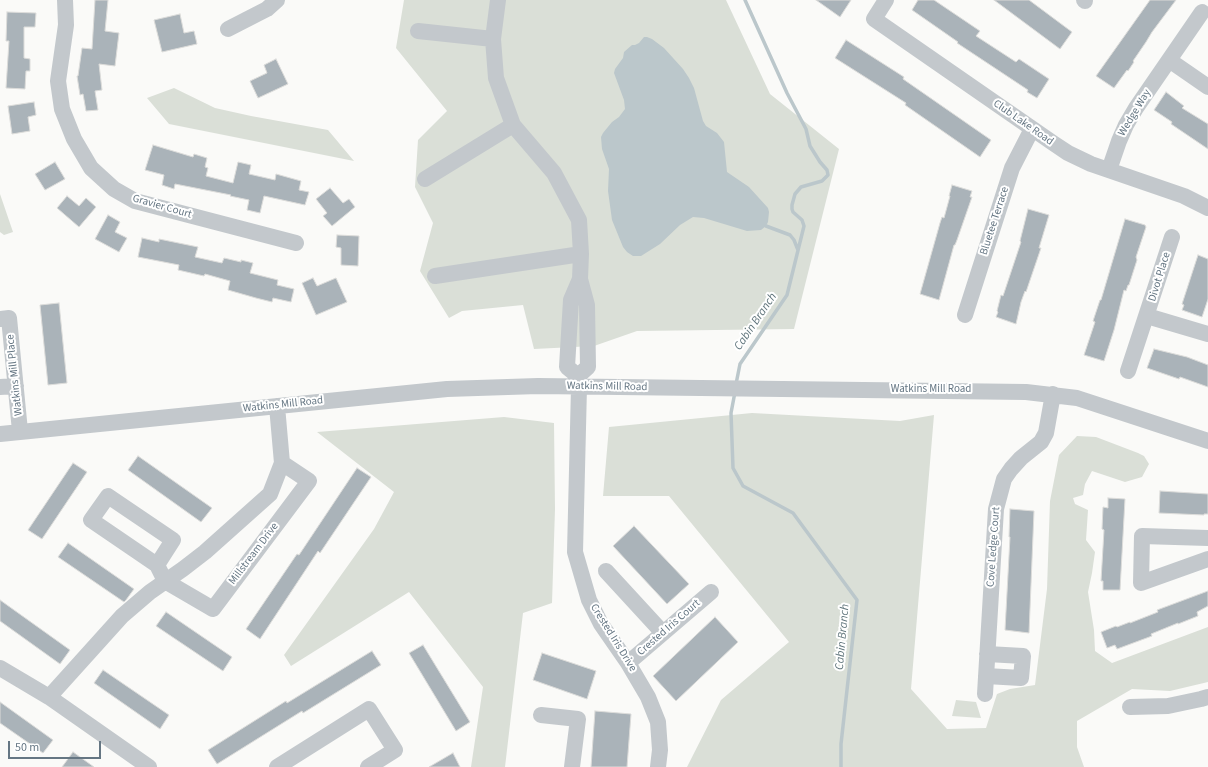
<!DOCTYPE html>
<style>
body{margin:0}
#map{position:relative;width:1208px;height:767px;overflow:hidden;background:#fafaf8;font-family:"Source Sans 3",sans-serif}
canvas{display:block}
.scale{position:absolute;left:8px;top:741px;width:93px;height:18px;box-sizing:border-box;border:2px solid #657683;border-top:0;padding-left:5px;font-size:12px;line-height:14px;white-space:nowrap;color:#657683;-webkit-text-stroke:3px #fff;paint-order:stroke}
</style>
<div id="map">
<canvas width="1208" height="767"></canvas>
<div class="scale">50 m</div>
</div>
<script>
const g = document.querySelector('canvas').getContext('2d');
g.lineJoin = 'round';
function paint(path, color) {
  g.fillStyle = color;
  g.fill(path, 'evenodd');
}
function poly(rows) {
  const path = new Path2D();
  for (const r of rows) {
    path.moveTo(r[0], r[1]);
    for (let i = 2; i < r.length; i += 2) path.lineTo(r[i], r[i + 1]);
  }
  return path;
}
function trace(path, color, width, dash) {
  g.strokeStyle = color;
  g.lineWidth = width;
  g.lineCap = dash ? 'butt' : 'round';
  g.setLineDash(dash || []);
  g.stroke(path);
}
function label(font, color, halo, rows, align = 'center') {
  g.font = font + ' "Source Sans 3",sans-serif';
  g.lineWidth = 4;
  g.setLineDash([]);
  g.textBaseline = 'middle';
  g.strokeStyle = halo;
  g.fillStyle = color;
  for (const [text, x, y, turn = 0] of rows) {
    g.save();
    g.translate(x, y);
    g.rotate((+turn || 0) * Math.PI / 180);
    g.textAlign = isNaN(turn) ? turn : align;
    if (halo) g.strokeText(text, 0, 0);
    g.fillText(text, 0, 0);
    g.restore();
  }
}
paint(poly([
 [404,0,726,0,770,94,839,149,794,329,637,331,594,346,534,349,523,305,462,311,449,318,420,271,433,223,415,187,418,140,447,111,396,48],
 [174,88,215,108,251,116,328,130,354,161,169,124,147,98],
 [0,194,13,232,4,235,0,232],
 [752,413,900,421,934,415,911,689,947,729,986,728,997,694,1010,689,1035,685,1047,589,1050,501,1059,455,1077,436,1096,437,1138,453,1144,456,1149,464,1142,477,1125,482,1092,471,1085,484,1083,495,1073,498,1075,504,1088,510,1086,540,1095,552,1092,573,1088,592,1094,630,1095,651,1112,663,1208,627,1208,682,1170,691,1132,689,1077,721,1077,747,1084,767,687,767,721,700,789,642,669,496,603,496,609,427],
 [504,417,554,423,555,509,552,603,523,613,505,767,471,767,483,687,409,592,291,666,284,655,374,529,394,492,317,432],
 [956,700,976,702,981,718,952,716]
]), '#dadfd7');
paint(poly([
 [644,37,647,37,652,39,664,48,683,69,689,78,694,88,703,121,706,126,717,133,724,142,727,172,749,187,768,208,769,212,768,222,766,226,761,230,747,231,704,218,693,217,680,225,660,244,641,256,633,256,627,252,623,247,612,220,608,191,609,169,602,149,601,137,603,133,612,122,619,117,625,109,624,100,614,73,615,69,623,58,624,52,632,45,635,45,639,43]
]), '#bbc7cb');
trace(poly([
 [766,226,790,235,794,240,798,250],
 [736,384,740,364,787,295,804,226,802,220,793,212,792,209,792,205,795,194,801,187,822,181,828,175,827,170,820,162,810,146,806,129,787,93,745,0],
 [735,392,731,413,733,468,743,486,793,513,857,600,841,744,841,767]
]), '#bbc7cb', 3.5);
const building = poly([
 [95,0,108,0,105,31,119,33,115,66,99,64,102,90,95,91,98,110,86,111,83,94,80,95,77,76,78,76,82,48,92,49,95,0],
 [816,0,851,0,840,17,816,0],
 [918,0,934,0,980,31,976,36,1016,62,1019,59,1049,79,1037,98,1027,92,1028,90,957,43,958,42,912,10,918,0],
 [994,0,1029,0,1072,32,1060,49,994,0],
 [1150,0,1176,0,1152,32,1146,42,1133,61,1134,62,1128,71,1127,70,1114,88,1096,76,1150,0],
 [7,12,36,13,35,27,24,27,24,58,30,59,30,71,26,71,25,89,6,88,9,41,6,41,7,12],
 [180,14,184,33,194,31,197,44,162,52,154,20,180,14],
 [846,40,904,77,903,79,991,140,980,157,905,105,906,103,835,58,846,40],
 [276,59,288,84,258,98,250,81,267,73,264,65,276,59],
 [1166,92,1184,106,1182,108,1208,124,1208,149,1171,124,1172,122,1154,110,1166,92],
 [34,102,36,115,28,117,30,131,12,134,8,106,34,102],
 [153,145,193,157,194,154,207,158,205,167,208,168,206,176,233,183,238,162,251,165,249,174,275,180,276,174,301,181,299,190,309,192,305,205,264,196,260,213,247,210,249,200,230,196,231,195,175,184,174,189,162,185,164,175,145,170,153,145],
 [55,162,65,179,45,190,35,174,55,162],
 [952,185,972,191,970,197,972,197,957,240,955,245,954,245,939,300,920,294,940,223,942,217,944,218,950,196,949,196,952,185],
 [330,188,343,203,349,199,355,207,332,226,323,216,327,213,316,199,330,188],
 [67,196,79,206,86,198,96,207,79,227,57,208,67,196],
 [1028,209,1049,215,1039,248,1041,248,1026,292,1025,291,1021,302,1016,324,996,317,998,312,997,311,1001,295,1003,296,1021,242,1020,241,1028,209],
 [108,215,120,222,115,232,127,238,119,252,95,239,108,215],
 [1125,219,1145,225,1146,227,1136,257,1137,260,1129,285,1128,285,1126,291,1124,290,1114,330,1104,361,1084,355,1095,322,1093,321,1100,300,1101,300,1125,219],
 [337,235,359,236,358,266,341,265,341,248,336,247,337,235],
 [142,238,159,242,159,239,198,247,195,257,222,263,224,258,241,262,241,260,253,263,250,273,278,280,277,285,294,289,291,302,273,298,272,302,256,298,228,290,230,281,205,274,204,276,178,270,179,265,138,257,142,238],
 [1198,255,1208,259,1208,299,1202,317,1182,310,1184,305,1182,304,1198,255],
 [313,278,317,286,336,278,347,302,316,315,302,283,313,278],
 [59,303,67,383,48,385,40,305,59,303],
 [1154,349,1187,357,1208,365,1208,387,1180,377,1179,379,1147,368,1154,349],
 [138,456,212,508,201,522,128,470,138,456],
 [73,463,87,472,42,539,28,530,73,463],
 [357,468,371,477,320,553,318,551,260,639,246,629,297,554,299,555,357,468],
 [1160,491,1208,494,1208,514,1204,514,1204,515,1159,513,1160,491],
 [1108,498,1125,499,1120,590,1103,590,1103,581,1101,581,1104,530,1102,529,1103,507,1108,508,1108,498],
 [1010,509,1034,511,1029,633,1005,630,1010,537,1009,537,1010,509],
 [634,526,689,584,667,604,613,546,634,526],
 [68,543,134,589,126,600,124,602,58,557,68,543],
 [1208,591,1208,606,1197,612,1198,616,1178,624,1178,623,1151,634,1152,636,1117,649,1115,645,1107,648,1101,632,1116,626,1117,627,1130,622,1130,623,1158,612,1157,610,1208,591],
 [0,600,70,650,60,664,0,621,0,600],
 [166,612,232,657,223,671,156,626,166,612],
 [715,617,738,642,676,701,653,676,715,617],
 [423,645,470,722,456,731,409,653,423,645],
 [372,651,381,665,303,713,302,711,217,764,208,750,286,701,287,703,372,651],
 [542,653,596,671,587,699,533,680,542,653],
 [103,670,169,715,160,729,94,683,103,670],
 [0,702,53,740,43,753,0,723,0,702],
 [595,711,631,714,627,767,591,767,595,711],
 [73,752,94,767,62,767,73,752],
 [453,753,460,767,429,767,453,753]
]);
paint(building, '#aab3b9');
trace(building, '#dcdcda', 1);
trace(poly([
 [65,0,66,25,58,81,62,109,74,139,91,168,114,189,135,201,296,243],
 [498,0,493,39,496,78,513,125,554,173,579,220,581,254,580,279],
 [886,0,874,19,1053,143,1068,153,1091,164,1184,196,1208,208],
 [1084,0,1085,1],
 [228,29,267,9,277,0],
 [418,31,493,39],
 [1169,60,1208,87],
 [1109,170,1119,141,1126,125,1136,108,1202,12],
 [425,179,513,125],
 [435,276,581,254],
 [965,315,1012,168,1032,129],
 [1147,316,1208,334],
 [0,319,9,318,20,431],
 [1128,371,1172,237],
 [578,376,588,367,587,305,580,279,571,300,567,367,578,376,579,387,575,552,589,600,601,624,628,663,648,697,658,722,660,750,658,767],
 [0,387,16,386],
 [0,434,447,389,538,386,1026,392,1077,398,1208,441],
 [1208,538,1142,536,1141,583,1208,559],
 [157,565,173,540,108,496,91,520,157,565,165,581,213,609,309,481,282,463],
 [606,571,663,633],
 [628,663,711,592],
 [0,668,49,697,149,767],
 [986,676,1021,678,1023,656,987,654],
 [985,694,996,509,1004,479,1011,469,1021,458,1041,442,1046,433,1053,394],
 [49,697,122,616,150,592,183,569,205,552,270,494,282,463,277,406],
 [1130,707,1168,706,1201,699,1208,697],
 [541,715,578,719,572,767],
 [277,767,369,709,395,750,368,767]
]), '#c3c8cc', 16);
label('11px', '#657683', '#fff', [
 ["Wedge Way",1135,113,-59],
 ["Club Lake Road",1023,123,35],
 ["Gravier Court",162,207,16],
 ["Bluetee Terrace",995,221,-72],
 ["Divot Place",1160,277,-73],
 ["Watkins Mill Place",15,375,-96],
 ["Watkins Mill Road",607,387,1],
 ["Watkins Mill Road",931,390],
 ["Watkins Mill Road",283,405,-6],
 ["Cove Ledge Court",994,547,-86],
 ["Millstream Drive",254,554,-53],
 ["Crested Iris Court",669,628,-41],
 ["Crested Iris Drive",613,638,58]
]);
label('italic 12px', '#60757c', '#fff', [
 ["Cabin Branch",756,322,-56],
 ["Cabin Branch",843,637,-85]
]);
</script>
